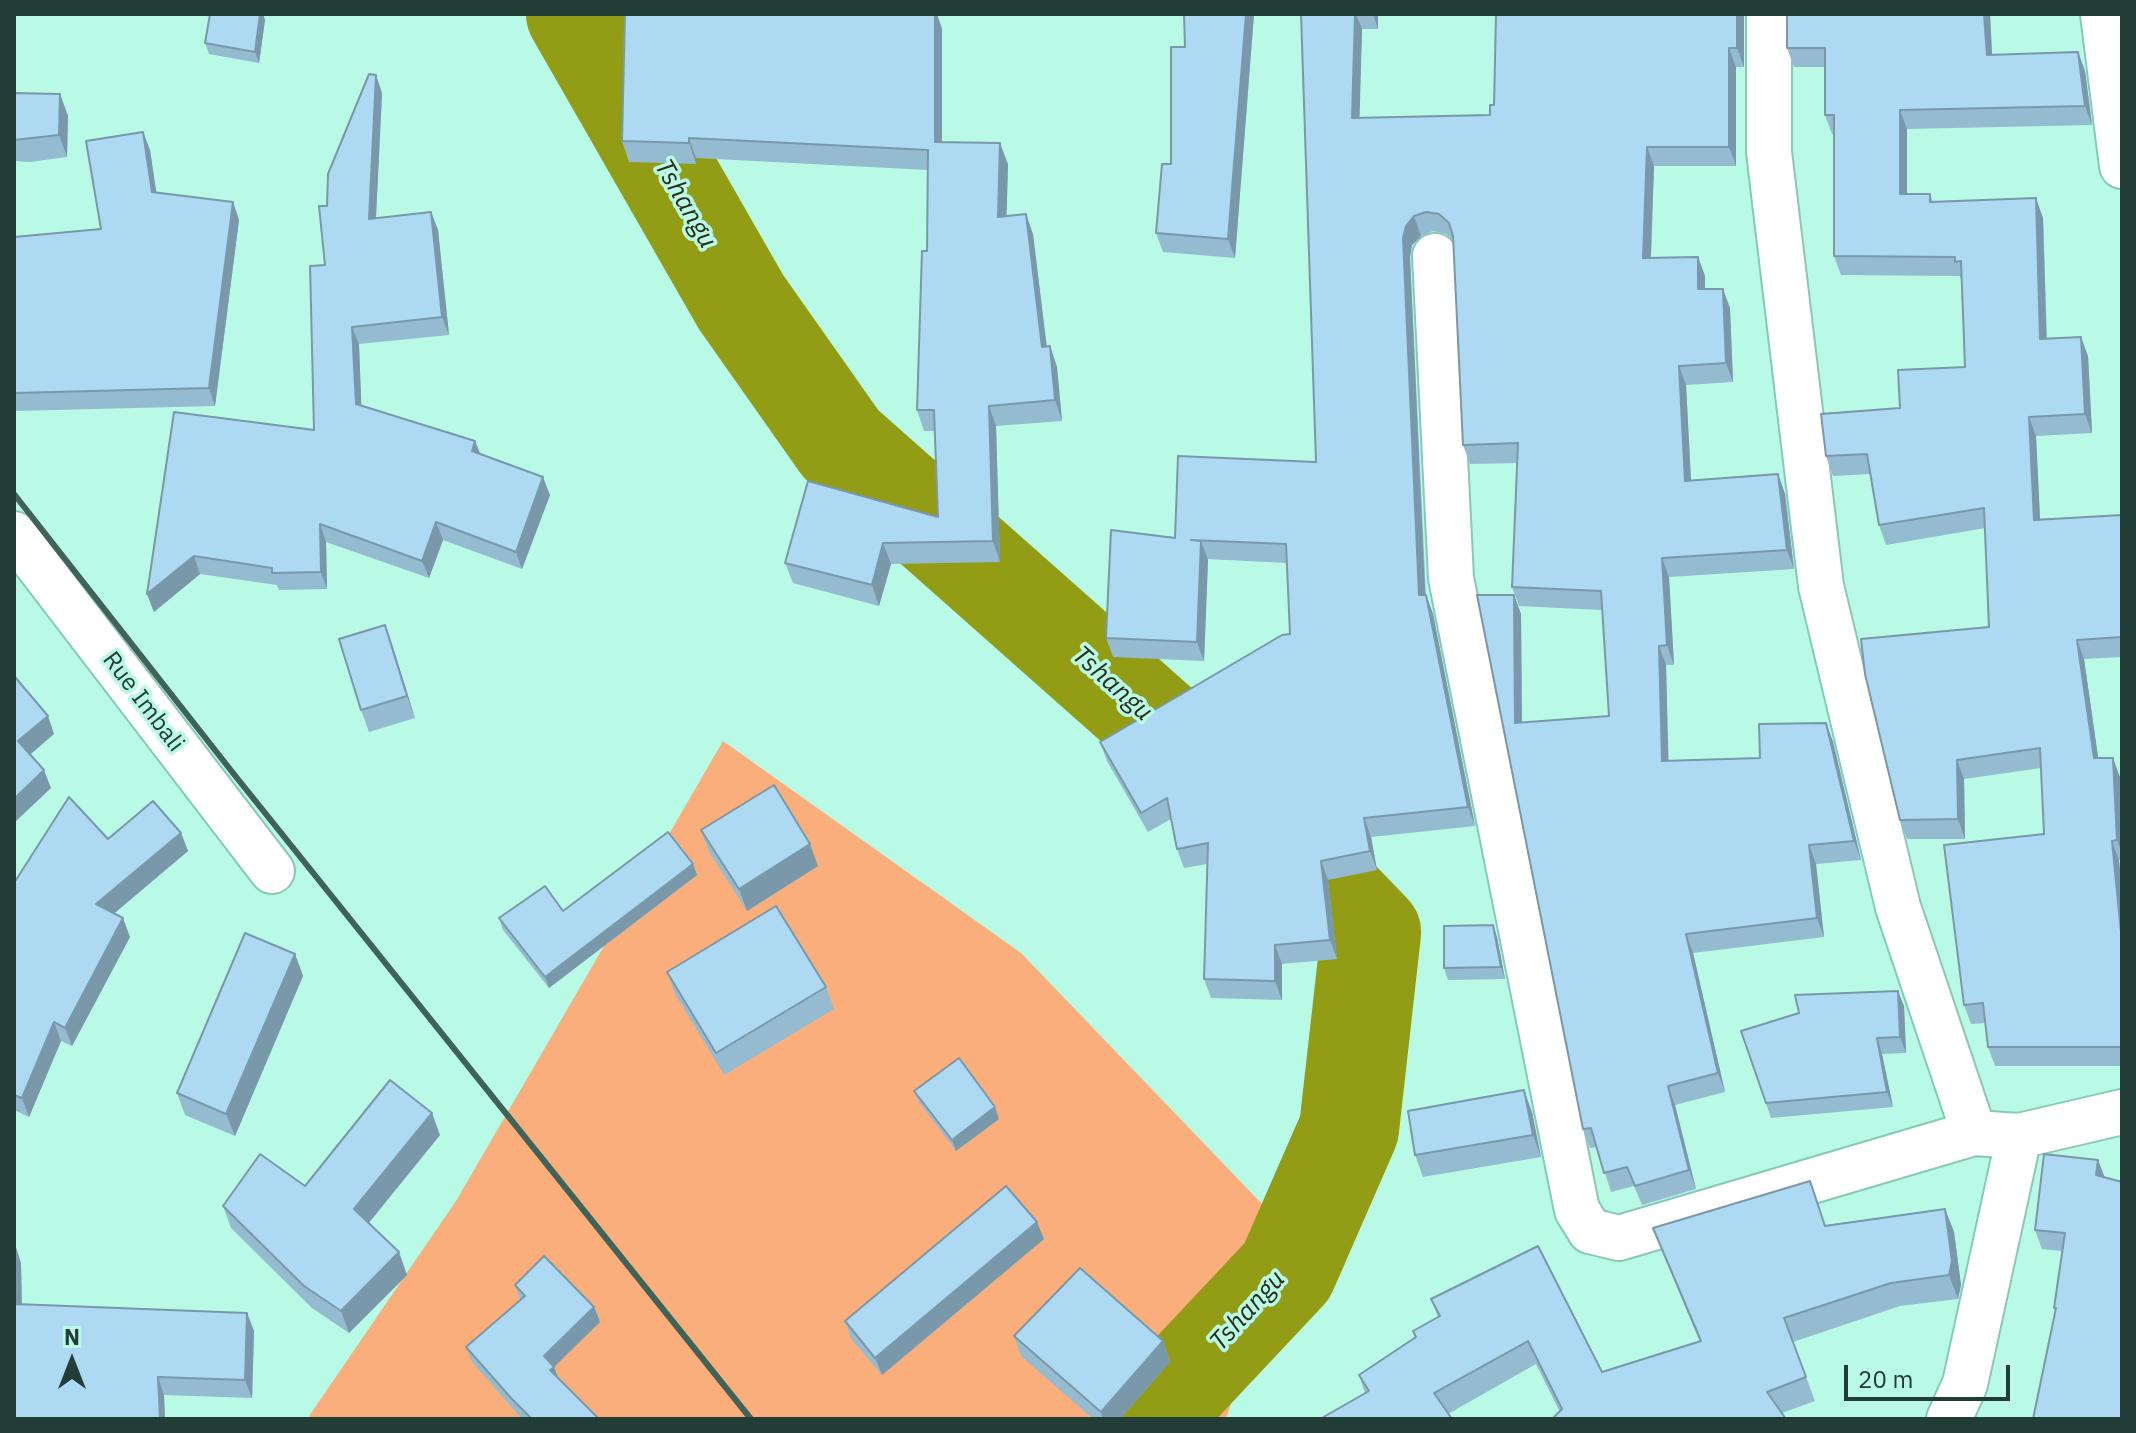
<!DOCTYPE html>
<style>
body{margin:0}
#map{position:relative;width:2136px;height:1433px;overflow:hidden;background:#b8fae6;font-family:"IBM Plex Sans",sans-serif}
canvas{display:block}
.frame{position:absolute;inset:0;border:16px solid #223d35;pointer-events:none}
.north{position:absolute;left:32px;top:1321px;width:80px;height:80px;-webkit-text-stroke:6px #b8fae6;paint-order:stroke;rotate:0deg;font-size:22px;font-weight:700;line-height:32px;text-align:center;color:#223d35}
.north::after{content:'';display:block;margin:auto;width:28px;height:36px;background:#223d35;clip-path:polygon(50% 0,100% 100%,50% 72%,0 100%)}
.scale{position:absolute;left:1844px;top:1365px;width:166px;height:36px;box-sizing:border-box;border:4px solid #223d35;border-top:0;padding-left:10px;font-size:24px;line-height:28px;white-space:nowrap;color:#223d35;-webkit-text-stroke:6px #b8fae6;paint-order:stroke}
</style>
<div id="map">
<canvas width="2136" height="1433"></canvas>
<div class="frame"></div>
<div class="north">N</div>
<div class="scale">20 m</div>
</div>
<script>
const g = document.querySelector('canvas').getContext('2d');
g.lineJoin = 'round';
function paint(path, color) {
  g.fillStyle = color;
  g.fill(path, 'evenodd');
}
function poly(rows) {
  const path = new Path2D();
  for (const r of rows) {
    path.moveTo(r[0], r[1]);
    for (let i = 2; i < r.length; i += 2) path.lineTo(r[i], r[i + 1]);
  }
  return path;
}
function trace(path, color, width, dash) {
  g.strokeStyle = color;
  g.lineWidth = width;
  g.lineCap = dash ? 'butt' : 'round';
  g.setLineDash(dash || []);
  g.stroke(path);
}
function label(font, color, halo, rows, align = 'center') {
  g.font = font + ' "IBM Plex Sans",sans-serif';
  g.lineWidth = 7;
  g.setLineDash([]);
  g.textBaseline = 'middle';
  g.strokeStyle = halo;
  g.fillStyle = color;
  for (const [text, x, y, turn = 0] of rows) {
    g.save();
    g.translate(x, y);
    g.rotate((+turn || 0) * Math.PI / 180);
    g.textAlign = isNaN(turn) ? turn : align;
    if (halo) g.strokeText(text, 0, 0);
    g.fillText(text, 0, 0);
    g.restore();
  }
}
paint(poly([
 [723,741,1021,953,1287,1230,1226,1419,307,1419,456,1201]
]), '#faae7b');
trace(poly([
 [576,14,741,302,841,444,1246,803,1371,933,1349,1129,1287,1271,1148,1419]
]), '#929c14', 100);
const street = poly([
 [1769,14,1769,152,1821,586,1898,907,1974,1133],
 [2103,14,2122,166],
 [1435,256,1451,578,1577,1210,1590,1231,1619,1238,1974,1133,2019,1136,2122,1112],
 [14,534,272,871],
 [1949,1419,1965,1384,2019,1136]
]);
trace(street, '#88c9b6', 48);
trace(street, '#fff', 44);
trace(poly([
 [14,494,233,773,751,1419]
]), '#406359', 6);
paint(poly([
 [210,14,263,14,265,20,259,63,209,54,205,43],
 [625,14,937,14,942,29,942,142,1008,164,1006,216,1033,234,1047,347,1050,346,1057,367,1062,421,996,426,1000,562,891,564,879,606,793,583,785,563,938,517,935,431,924,431,917,410,927,251,928,170,696,158,696,164,629,162,622,141],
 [1184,14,1254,14,1235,258,1163,252,1156,233,1171,164,1185,47],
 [1301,14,1378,14,1378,29,1362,29,1359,118,1490,115,1494,105,1496,14,1744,14,1744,67,1736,67,1736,166,1654,166,1651,258,1698,257,1705,276,1705,289,1730,308,1733,382,1686,385,1691,480,1778,474,1785,494,1794,569,1669,577,1674,665,1666,665,1668,761,1760,758,1826,723,1833,742,1861,860,1816,864,1824,937,1693,953,1725,1092,1675,1105,1696,1189,1642,1205,1634,1186,1611,1192,1597,1147,1590,1148,1583,1129,1477,595,1514,595,1521,614,1522,722,1609,716,1602,610,1519,606,1512,587,1518,463,1470,464,1463,445,1453,240,1446,234,1433,231,1421,236,1412,245,1410,257,1426,595,1433,614,1475,826,1371,837,1377,870,1328,880,1337,959,1282,964,1282,1000,1211,998,1204,979,1207,864,1184,868,1177,849,1171,819,1148,832,1107,761,1100,742,1290,634,1287,563,1208,559,1204,661,1113,657,1106,638,1175,538,1316,462],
 [1787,14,1990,14,1992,55,2078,52,2085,71,2092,125,1907,129,1907,194,1930,194,1933,202,2043,218,2047,338,2088,356,2092,433,2036,436,2040,519,2122,515,2122,657,2084,659,2098,758,2120,777,2122,821,2122,860,2119,860,2122,891,2122,1066,1995,1066,1988,1047,1985,1023,1971,1024,1964,1005,2044,834,2041,768,1964,779,1965,839,1907,839,1900,820,1989,627,1985,528,1886,545,1879,525,1870,474,1833,476,1826,456,1965,367,1961,279,1960,276,1841,275,1834,256,1834,134,1832,134,1825,115,1825,67,1794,67,1787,48],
 [14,93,60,94,68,116,67,157,30,162,14,161],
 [382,93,376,218,431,212,438,230,449,335,359,344,361,406,475,441,480,454,550,495,522,569,443,540,429,578,326,542,327,589,279,590,277,585,200,574,154,612,147,594,314,430,325,265,327,206],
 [143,132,150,150,156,193,233,202,239,220,215,406,14,411,14,237,101,229],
 [385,625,415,718,369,732,361,710],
 [701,830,818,866,747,911,709,852],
 [181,833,188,851,114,913,130,937,72,1046,61,1041,29,1117,14,1110,14,883,108,839],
 [693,864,697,875,549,988,503,930,499,918,563,911],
 [1497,937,1505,979,1448,980,1444,968],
 [295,954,303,976,235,1136,185,1115,177,1093],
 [667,972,826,987,834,1009,724,1075,675,994],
 [1904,1006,1906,1053,1882,1054,1893,1107,1771,1118,1741,1031],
 [914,1091,999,1119,956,1151,919,1102],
 [1532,1112,1541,1157,1423,1177,1415,1155],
 [440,1135,369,1223,407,1275,349,1333,312,1308,231,1228,223,1206,305,1186],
 [2098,1160,2104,1177,2055,1312,2054,1308,2062,1251,2042,1249,2035,1230],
 [1945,1209,1954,1232,1961,1285,1958,1299,1900,1306,1793,1342,1815,1401,1782,1413,1560,1412,1536,1364,1448,1414,1365,1393,1359,1375,1415,1338,1413,1331,1438,1317,1431,1299,1602,1372,1700,1342,1662,1251,1653,1228,1826,1225],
 [1044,1239,882,1375,851,1339,845,1321],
 [21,1263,22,1304,247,1313,254,1331,252,1398,164,1395,165,1419,14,1419],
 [515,1285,594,1307,600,1322,554,1367,558,1378,599,1419,522,1419,472,1362,466,1347,520,1300],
 [1014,1336,1163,1341,1170,1362,1120,1419,1093,1419,1021,1356]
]), '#95bbd0');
paint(poly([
 [260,14,263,14,265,20,259,63,255,52],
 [935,14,937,14,942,29,942,163,935,142],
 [1246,14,1254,14,1235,258,1228,239],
 [1355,14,1356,14,1362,29,1359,138,1352,118],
 [1373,14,1378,14,1378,29],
 [1737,14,1744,14,1744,67,1737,48],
 [1984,14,1990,14,1993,74,1987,55],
 [1729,48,1736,67,1736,166,1729,147],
 [2078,52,2085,71,2092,125,2085,106],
 [376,75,382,93,375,237,369,219],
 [60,94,68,116,67,157,59,135],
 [1900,110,1907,129,1907,213,1900,194],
 [143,132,150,150,159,210,152,192],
 [689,138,696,158,696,164,689,143],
 [1000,143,1008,164,1006,237,998,217],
 [1647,147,1654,166,1650,278,1643,258],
 [2036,198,2043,218,2047,358,2040,339],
 [233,202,239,220,215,406,209,388],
 [431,212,438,230,449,335,442,317],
 [1026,214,1033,234,1049,367,1042,347],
 [1414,216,1421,236,1412,245,1410,257,1426,614,1419,595,1403,238,1406,226],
 [1698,257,1705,276,1705,308,1698,289],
 [1723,289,1730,308,1733,382,1726,363],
 [352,327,359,344,362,422,356,404],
 [2081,337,2088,356,2092,433,2085,414],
 [1050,346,1057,367,1062,421,1055,400],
 [1679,366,1686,385,1692,500,1685,481],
 [989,406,996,426,1000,562,993,541],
 [2029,417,2036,436,2041,539,2034,520],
 [475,441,482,458,472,451],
 [1778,474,1785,494,1794,569,1787,550],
 [543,477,550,495,522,569,516,552],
 [436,522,443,540,429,578,422,561],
 [320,524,326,542,327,589,321,572],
 [1201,541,1208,560,1204,661,1197,642],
 [883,543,891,564,879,606,872,585],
 [194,556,200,574,154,612,147,594],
 [1662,558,1669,577,1674,665,1667,645],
 [1426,595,1433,614,1475,826,1468,807],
 [1514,595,1521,614,1522,742,1515,723],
 [385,625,393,647,415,718,407,696],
 [2077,640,2084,659,2101,777,2094,758],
 [1659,646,1666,665,1669,780,1662,761],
 [48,716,54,734,25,759,18,741],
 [1826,723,1833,742,1861,860,1854,841],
 [2113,758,2120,777,2122,854,2117,840],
 [1957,760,1964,779,1965,839,1958,819],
 [44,770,51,788,14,823,14,799],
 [1364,818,1371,837,1377,870,1370,851],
 [181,833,188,851,103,923,96,904],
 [2112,841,2119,860,2122,891,2122,943],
 [810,844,818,866,747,911,739,889],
 [1809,845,1816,864,1824,937,1817,918],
 [1321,861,1328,880,1337,959,1330,940],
 [693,864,697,875,549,988,545,977],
 [123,918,130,937,72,1046,65,1028],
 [1493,925,1497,937,1505,979,1501,967],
 [1686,934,1693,953,1725,1092,1718,1073],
 [1275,945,1282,964,1282,1000,1275,981],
 [295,954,303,976,235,1136,226,1114],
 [1898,991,1904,1006,1906,1053,1900,1037],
 [54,1022,61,1041,29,1117,22,1098],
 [1877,1038,1882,1054,1893,1107,1887,1092],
 [1668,1086,1675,1105,1696,1189,1689,1170],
 [1524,1090,1532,1112,1541,1157,1533,1135],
 [995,1107,999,1119,956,1151,952,1140],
 [432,1113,440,1135,362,1231,354,1209],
 [2098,1160,2105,1178,2096,1175],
 [1945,1209,1954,1232,1961,1285,1958,1299,1949,1275],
 [1037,1222,1044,1239,882,1375,875,1358],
 [15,1244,21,1263,22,1322,15,1304],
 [399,1252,407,1275,349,1333,341,1311],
 [594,1307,600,1322,554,1367,560,1383,556,1386,544,1356],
 [247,1313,254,1331,252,1398,245,1380],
 [1163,1341,1170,1362,1120,1419,1103,1419,1101,1412],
 [158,1377,164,1395,165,1419,160,1419]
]), '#7998a9');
const building = poly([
 [210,14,260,14,255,52,205,43,210,14],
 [625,14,935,14,935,142,1000,143,998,217,1026,214,1042,347,1050,346,1055,400,989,406,993,541,883,543,872,585,785,563,808,481,938,517,934,410,917,410,922,251,927,251,928,150,689,138,689,143,622,141,625,14],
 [1184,14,1246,14,1228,239,1156,233,1162,164,1171,164,1171,47,1185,47,1184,14],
 [1301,14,1355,14,1352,118,1490,115,1490,105,1494,105,1496,14,1737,14,1737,48,1729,48,1729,147,1647,147,1643,258,1698,257,1698,289,1723,289,1726,363,1679,366,1685,481,1778,474,1787,550,1662,558,1667,645,1659,646,1662,761,1760,758,1759,724,1826,723,1854,841,1809,845,1817,918,1686,934,1718,1073,1668,1086,1689,1170,1635,1186,1627,1167,1604,1173,1591,1128,1583,1129,1477,595,1514,595,1515,723,1609,716,1601,591,1512,587,1518,443,1463,445,1453,236,1449,223,1439,214,1426,212,1414,216,1406,226,1403,238,1419,595,1426,595,1468,807,1364,818,1370,851,1321,861,1330,940,1275,945,1275,981,1204,979,1208,843,1177,849,1167,798,1141,813,1100,742,1282,635,1290,634,1286,544,1191,540,1201,541,1197,642,1106,638,1111,530,1175,538,1178,456,1316,462,1301,14],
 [1787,14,1984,14,1987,55,2078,52,2085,106,1900,110,1900,194,1930,194,1930,202,2036,198,2040,339,2081,337,2085,414,2029,417,2034,520,2122,515,2122,637,2077,640,2094,758,2113,758,2117,840,2112,841,2122,943,2122,1047,1988,1047,1983,1003,1964,1005,1944,845,2044,834,2040,748,1957,760,1958,819,1900,820,1865,674,1861,639,1989,627,1984,508,1879,525,1867,454,1826,456,1821,414,1900,408,1898,370,1965,367,1961,261,1955,262,1955,257,1834,256,1834,115,1825,115,1825,48,1787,48,1787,14],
 [369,74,376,75,369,219,431,212,442,317,352,327,356,404,475,441,472,451,543,477,516,552,436,522,422,561,320,524,321,572,272,573,272,568,194,556,147,594,174,412,314,430,310,266,325,265,319,206,327,206,328,174,369,74],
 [14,93,60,94,59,135,14,140,14,93],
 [143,132,152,192,233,202,209,388,14,393,14,237,101,229,86,141,143,132],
 [385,625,407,696,361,710,339,639,385,625],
 [15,677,48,716,18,741,44,770,14,799,15,677],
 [774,785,810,844,739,889,701,830,774,785],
 [69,797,108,839,153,801,181,833,96,904,123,918,65,1028,54,1022,22,1098,14,1095,14,883,69,797],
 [668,832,693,864,545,977,499,918,545,886,563,911,668,832],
 [776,906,826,987,716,1053,667,972,776,906],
 [1493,925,1501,967,1444,968,1444,926,1493,925],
 [245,933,295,954,226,1114,177,1093,245,933],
 [1898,991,1900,1037,1877,1038,1887,1092,1766,1103,1741,1031,1799,1013,1795,995,1898,991],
 [959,1058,995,1107,952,1140,914,1091,959,1058],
 [390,1080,432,1113,354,1209,399,1252,341,1311,304,1286,223,1206,260,1154,305,1186,390,1080],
 [1524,1090,1533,1135,1415,1155,1408,1111,1524,1090],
 [2044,1154,2098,1160,2096,1175,2122,1182,2122,1419,2033,1419,2056,1308,2054,1308,2065,1233,2035,1230,2044,1154],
 [1810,1181,1825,1226,1945,1209,1952,1261,1949,1275,1891,1283,1784,1318,1806,1377,1767,1392,1786,1419,1552,1419,1562,1409,1528,1341,1434,1393,1452,1419,1320,1419,1369,1391,1359,1375,1416,1337,1413,1331,1440,1316,1431,1299,1538,1246,1602,1372,1701,1341,1653,1228,1810,1181],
 [1006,1186,1037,1222,875,1358,845,1321,1006,1186],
 [14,1244,15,1304,247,1313,245,1380,158,1377,160,1419,14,1419,14,1244],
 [544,1256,594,1307,544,1356,554,1367,550,1370,599,1419,532,1419,511,1398,466,1347,525,1296,515,1285,544,1256],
 [1080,1268,1163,1341,1101,1412,1014,1336,1080,1268]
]);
paint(building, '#add9f2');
trace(building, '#7998a9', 2);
label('24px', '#223d35', '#b8fae6', [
 ["Rue Imbali",143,702,53]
]);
label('italic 26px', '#2a2c18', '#b8fae6', [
 ["Tshangu",685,204,60],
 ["Tshangu",1112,684,42],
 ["Tshangu",1248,1311,-48]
]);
</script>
